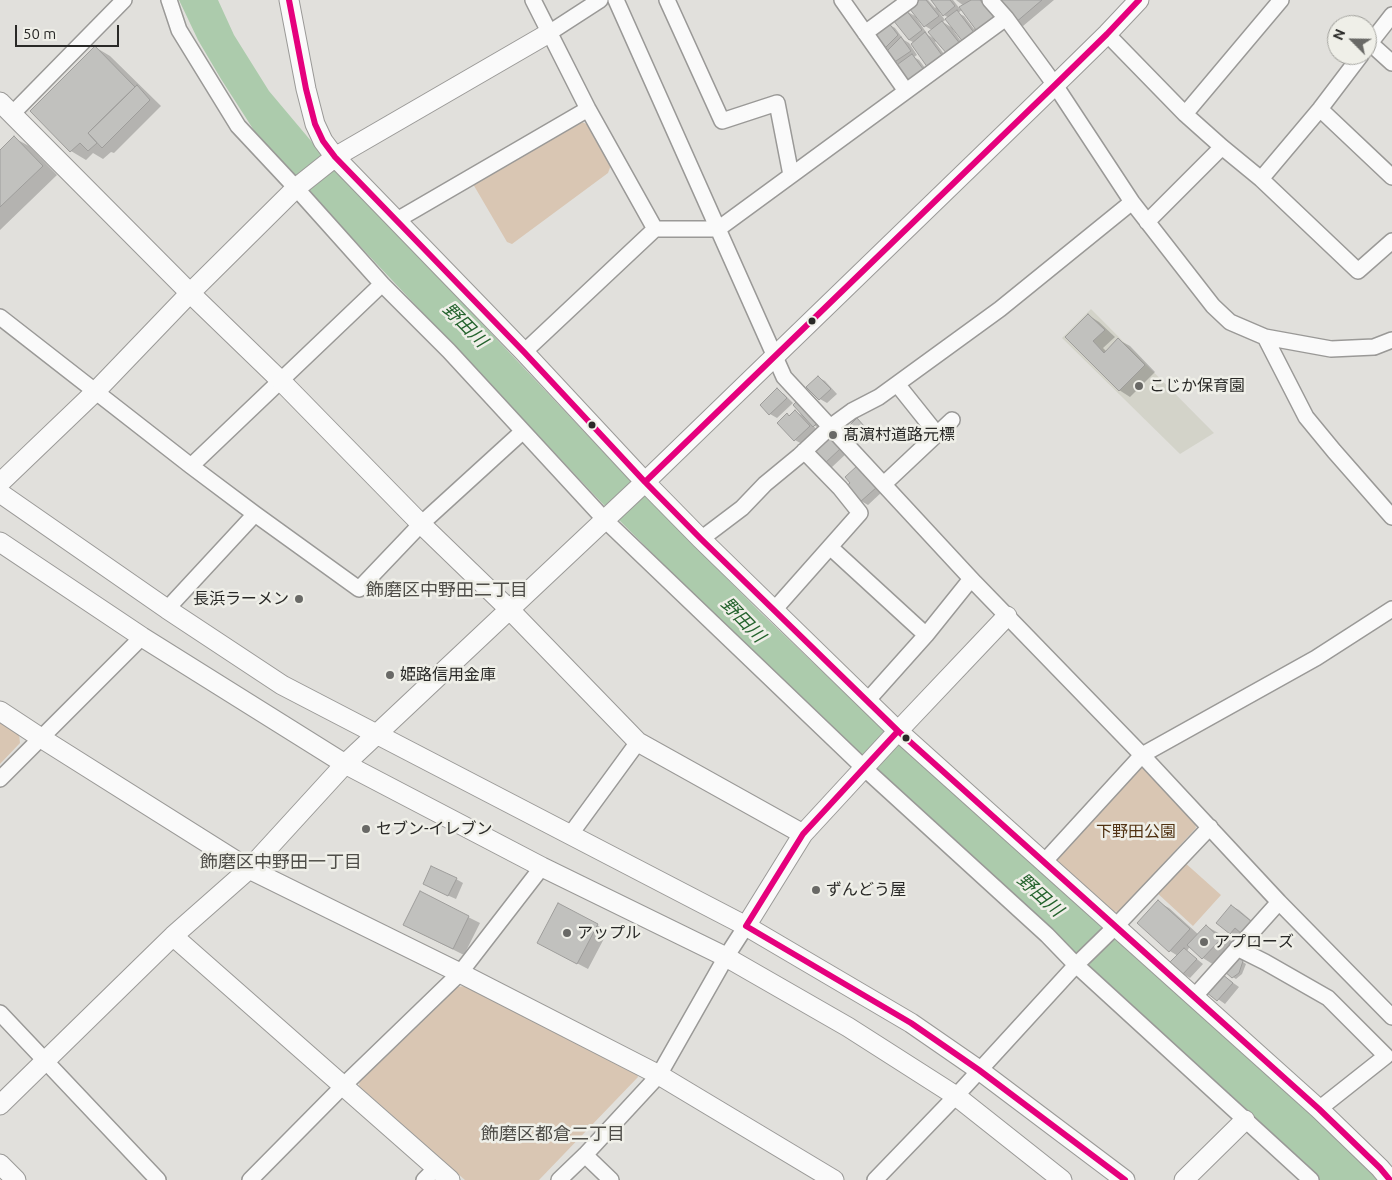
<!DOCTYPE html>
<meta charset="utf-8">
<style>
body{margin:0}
#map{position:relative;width:1392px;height:1180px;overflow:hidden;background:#e1e0dc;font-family:Ubuntu,sans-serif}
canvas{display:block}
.north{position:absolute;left:1327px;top:15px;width:50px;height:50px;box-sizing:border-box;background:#efefe8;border:1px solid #a0a09b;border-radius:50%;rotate:293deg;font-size:14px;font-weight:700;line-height:20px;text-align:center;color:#292927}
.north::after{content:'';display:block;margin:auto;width:18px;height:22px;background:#696966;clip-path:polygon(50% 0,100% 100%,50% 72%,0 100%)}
.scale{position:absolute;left:15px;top:25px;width:104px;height:22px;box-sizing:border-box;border:2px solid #292927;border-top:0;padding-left:6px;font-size:15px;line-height:18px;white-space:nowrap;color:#292927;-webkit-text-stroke:4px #efefe8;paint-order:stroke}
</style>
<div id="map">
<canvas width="1392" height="1180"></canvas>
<div class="north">N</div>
<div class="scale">50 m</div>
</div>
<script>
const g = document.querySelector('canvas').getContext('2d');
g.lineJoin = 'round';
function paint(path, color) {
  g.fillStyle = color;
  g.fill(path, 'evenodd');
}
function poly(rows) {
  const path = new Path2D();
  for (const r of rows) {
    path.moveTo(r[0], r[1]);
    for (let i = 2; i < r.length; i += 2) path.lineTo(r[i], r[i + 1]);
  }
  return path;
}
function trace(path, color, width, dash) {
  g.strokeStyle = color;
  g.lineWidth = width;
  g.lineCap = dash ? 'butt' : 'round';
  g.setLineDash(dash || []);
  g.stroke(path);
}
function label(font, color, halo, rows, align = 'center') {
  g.font = font + ' Ubuntu,"Noto Sans JP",sans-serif';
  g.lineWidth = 5;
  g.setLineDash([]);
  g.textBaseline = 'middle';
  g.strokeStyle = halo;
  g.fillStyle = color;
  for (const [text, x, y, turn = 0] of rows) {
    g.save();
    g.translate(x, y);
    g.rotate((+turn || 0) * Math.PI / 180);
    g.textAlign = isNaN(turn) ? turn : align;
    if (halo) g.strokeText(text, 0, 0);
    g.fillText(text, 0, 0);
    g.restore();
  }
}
paint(poly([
 [1091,309,1214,433,1180,454,1062,338]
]), '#d3d3c9');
paint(poly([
 [579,121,587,124,611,165,608,173,512,244,507,242,473,184],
 [0,722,19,734,20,743,0,764],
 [1143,768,1194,819,1196,828,1119,912,1109,911,1056,866,1055,858,1136,769],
 [1183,861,1221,895,1193,926,1155,891],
 [465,986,636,1072,638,1077,539,1180,465,1180,359,1086,360,1078,456,987]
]), '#d9c6b3');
paint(poly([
 [179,0,218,0,234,35,269,91,322,154,625,475,759,611,895,741,1118,940,1364,1163,1379,1180,1320,1180,873,767,735,636,600,501,293,175,255,132,221,79,198,40]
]), '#accbac');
paint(poly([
 [920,0,928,0,935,8,937,6,932,0,953,0,960,9,964,6,956,0,982,0,984,2,1002,25,987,37,975,30,981,38,955,29,953,30,967,50,937,40,935,42,950,62,909,40,906,11,915,16,928,35,936,40,932,30,925,26],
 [963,9,976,27,974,29,964,16,958,13],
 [939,12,949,18,954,29,943,22,945,20],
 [997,0,1054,0,1023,26,1016,22],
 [888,24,895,28,904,40,909,43,917,55,914,57,919,60,932,77,894,62,889,50,884,48],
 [95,47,110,56,161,106,114,153,111,152,103,159,93,153,86,160,71,151],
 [14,138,29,146,57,175,0,230,0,152],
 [1088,315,1099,322,1115,337,1103,348,1107,352,1119,340,1130,346,1155,372,1130,397,1119,390,1067,337],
 [818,377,825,381,837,394,827,403,820,399],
 [777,390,784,394,793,403,777,418,770,414],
 [796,412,820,425,817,427,812,424,817,430,802,444,795,440,779,423,790,417],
 [857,420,867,429,856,439,853,437],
 [832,438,848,452,831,468,824,464],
 [857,467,883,491,868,505,861,501,847,487,852,483],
 [456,879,463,883,456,899,431,888],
 [420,893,480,923,464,955,416,931],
 [1158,902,1169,908,1199,935,1206,926,1229,939,1242,952,1237,958,1246,964,1242,974,1236,979,1203,958,1190,946,1187,951,1203,964,1190,978,1183,974,1178,956,1170,951],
 [1232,906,1239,910,1259,927,1242,932,1238,937,1231,933,1218,923],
 [597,925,608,931,588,969,550,949],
 [1222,975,1239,987,1225,1004,1208,992]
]), '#0003');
const building = poly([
 [919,0,926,0,939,16,924,27,909,8,919,0],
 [931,0,950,0,955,6,943,16,931,0],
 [971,0,980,0,996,20,979,34,959,7,971,0],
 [996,0,1042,0,1015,23,996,0],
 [906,10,922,30,909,40,893,20,906,10],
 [957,10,975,34,963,42,945,19,957,10],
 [942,21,961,45,948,55,928,32,942,21],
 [888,22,898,35,884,49,873,35,888,22],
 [925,32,944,58,928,68,911,44,925,32],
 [901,37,911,51,893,63,886,52,901,37],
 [95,46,135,87,88,133,97,143,88,151,80,143,70,152,30,111,95,46],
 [912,54,926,73,907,85,894,67,912,54],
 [137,85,150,100,102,148,88,133,137,85],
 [14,136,43,166,0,207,0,150,14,136],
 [1088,314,1105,330,1093,341,1104,353,1118,338,1145,365,1119,391,1065,337,1088,314],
 [818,376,831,389,819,400,806,387,818,376],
 [777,388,787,398,769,415,760,405,777,388],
 [797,401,818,422,813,427,793,405,797,401],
 [795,410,810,426,794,441,777,423,787,413,789,416,795,410],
 [857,418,865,427,852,438,845,430,857,418],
 [831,437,841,448,823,465,813,454,831,437],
 [857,466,877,487,860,502,845,487,850,483,845,477,857,466],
 [431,866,457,878,448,896,423,884,431,866],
 [420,891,469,916,453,949,403,925,420,891],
 [1158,900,1190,929,1169,952,1137,923,1158,900],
 [558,903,598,924,577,964,537,943,558,903],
 [1231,905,1252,922,1242,934,1235,928,1230,934,1216,923,1231,905],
 [1206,925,1221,939,1202,959,1187,945,1206,925],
 [1184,948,1197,959,1182,975,1169,963,1184,948],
 [1237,956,1243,961,1239,973,1232,978,1224,971,1237,956],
 [1222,974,1233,983,1217,1001,1206,992,1222,974]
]);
paint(building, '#c1c1be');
trace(building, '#9e9d9b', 1);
const minor = poly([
 [169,0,179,30,238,126,296,188,382,284,449,351,605,520,864,768,1047,935,1076,965,1311,1180],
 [533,0,588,109,655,229],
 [616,0,784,377,975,583,1142,755,1279,902,1392,1017],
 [667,0,722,121,777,103,791,175],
 [842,0,906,91],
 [990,0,1006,18,1055,85,1132,202,1213,306,1230,322,1265,337,1331,349,1374,347,1392,340],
 [549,33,600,0],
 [865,33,910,0],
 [1107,34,1185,114,1222,147,1261,179,1358,271,1392,241],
 [1370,43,1392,63],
 [1367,47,1392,15],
 [1320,109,1392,177],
 [12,114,124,0],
 [1185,114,1281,0],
 [1261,179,1320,109,1361,55],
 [397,220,588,109],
 [1147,222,1222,147],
 [0,317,191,466,255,514,359,589,421,524,522,432],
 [1265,337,1306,417,1334,451,1392,517],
 [524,352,655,229,718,229,1006,18],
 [897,384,937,434],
 [191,466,382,284],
 [884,484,952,420],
 [701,539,742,508,765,484,799,456,830,427,852,411,879,397,1000,309,1132,202],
 [830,547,926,635],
 [167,609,255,514],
 [774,610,860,513,840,488,804,451],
 [867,701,926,635,971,579],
 [0,779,142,637],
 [570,835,638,742],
 [1044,862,1142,755,1316,658,1392,609],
 [1237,948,1265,962,1328,998,1386,1056,1319,1109],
 [1194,997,1279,902],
 [0,1013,158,1180],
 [585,1155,611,1180],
 [250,1180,344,1085,460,973,542,867],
 [424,1180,436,1168],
 [559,1180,585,1155,659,1075,726,957,746,926],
 [875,1180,956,1096,1076,965,1116,926,1210,827]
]);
const tertiary = poly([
 [289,0,306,89,315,124,323,141,335,157,524,352,645,482,701,539,898,731,1319,1109,1380,1168,1390,1180],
 [0,102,190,293,281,381,421,524,509,609,638,742,803,834],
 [0,483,95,392,190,293,296,188,335,157,549,33],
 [0,493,167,609,282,685,746,926,911,1023,979,1070,1125,1180],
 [0,542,142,637,345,764,542,867,726,957,848,1027,956,1096,1062,1180],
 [0,711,41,738,249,869,460,973,659,1075,834,1180],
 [746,926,803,834,898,731,1007,616],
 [173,936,450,1180],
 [0,1105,173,936,249,869,345,764,645,482,1055,85,1107,34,1139,0],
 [0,1164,16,1180],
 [1184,1180,1245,1120]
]);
trace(minor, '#9a9997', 18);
trace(tertiary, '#9a9997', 21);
trace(minor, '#fafafa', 15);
trace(tertiary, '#fafafa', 19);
trace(poly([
 [289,0,306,89,315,124,323,141,335,157,524,352,645,482,701,539,898,731,1319,1109,1380,1168,1390,1180],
 [645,482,1055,85,1107,34,1139,0],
 [898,731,803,834,746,926,911,1023,979,1070,1125,1180]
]), '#e5007d', 6);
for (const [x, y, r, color] of [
 [812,321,4.5,"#292927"],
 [1139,386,5,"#696966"],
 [592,425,4.5,"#292927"],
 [833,435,5,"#696966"],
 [299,599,5,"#696966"],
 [390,675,5,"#696966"],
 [906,738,4.5,"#292927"],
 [366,829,5,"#696966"],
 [816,890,5,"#696966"],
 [567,933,5,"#696966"],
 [1204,942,5,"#696966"]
]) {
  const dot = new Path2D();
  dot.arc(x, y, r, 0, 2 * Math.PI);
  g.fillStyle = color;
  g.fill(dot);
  trace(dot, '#efefe8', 2);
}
label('16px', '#292927', '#efefe8', [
 ["こじか保育園",1149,386],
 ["髙濵村道路元標",843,435],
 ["長浜ラーメン",289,599,"right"],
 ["姫路信用金庫",400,675],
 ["セブン-イレブン",376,829],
 ["ずんどう屋",826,890],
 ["アップル",577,933],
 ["アプローズ",1214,942]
], 'left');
label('16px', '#513212', '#efefe8', [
 ["下野田公園",1136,832]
]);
label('italic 18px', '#24632d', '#efefe8', [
 ["野田川",465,325,45],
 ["野田川",743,620,46],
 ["野田川",1040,895,42]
]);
label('18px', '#4f4e49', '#efefe8', [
 ["飾磨区中野田二丁目",447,590],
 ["飾磨区中野田一丁目",281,862],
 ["飾磨区都倉二丁目",553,1134]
]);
</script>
